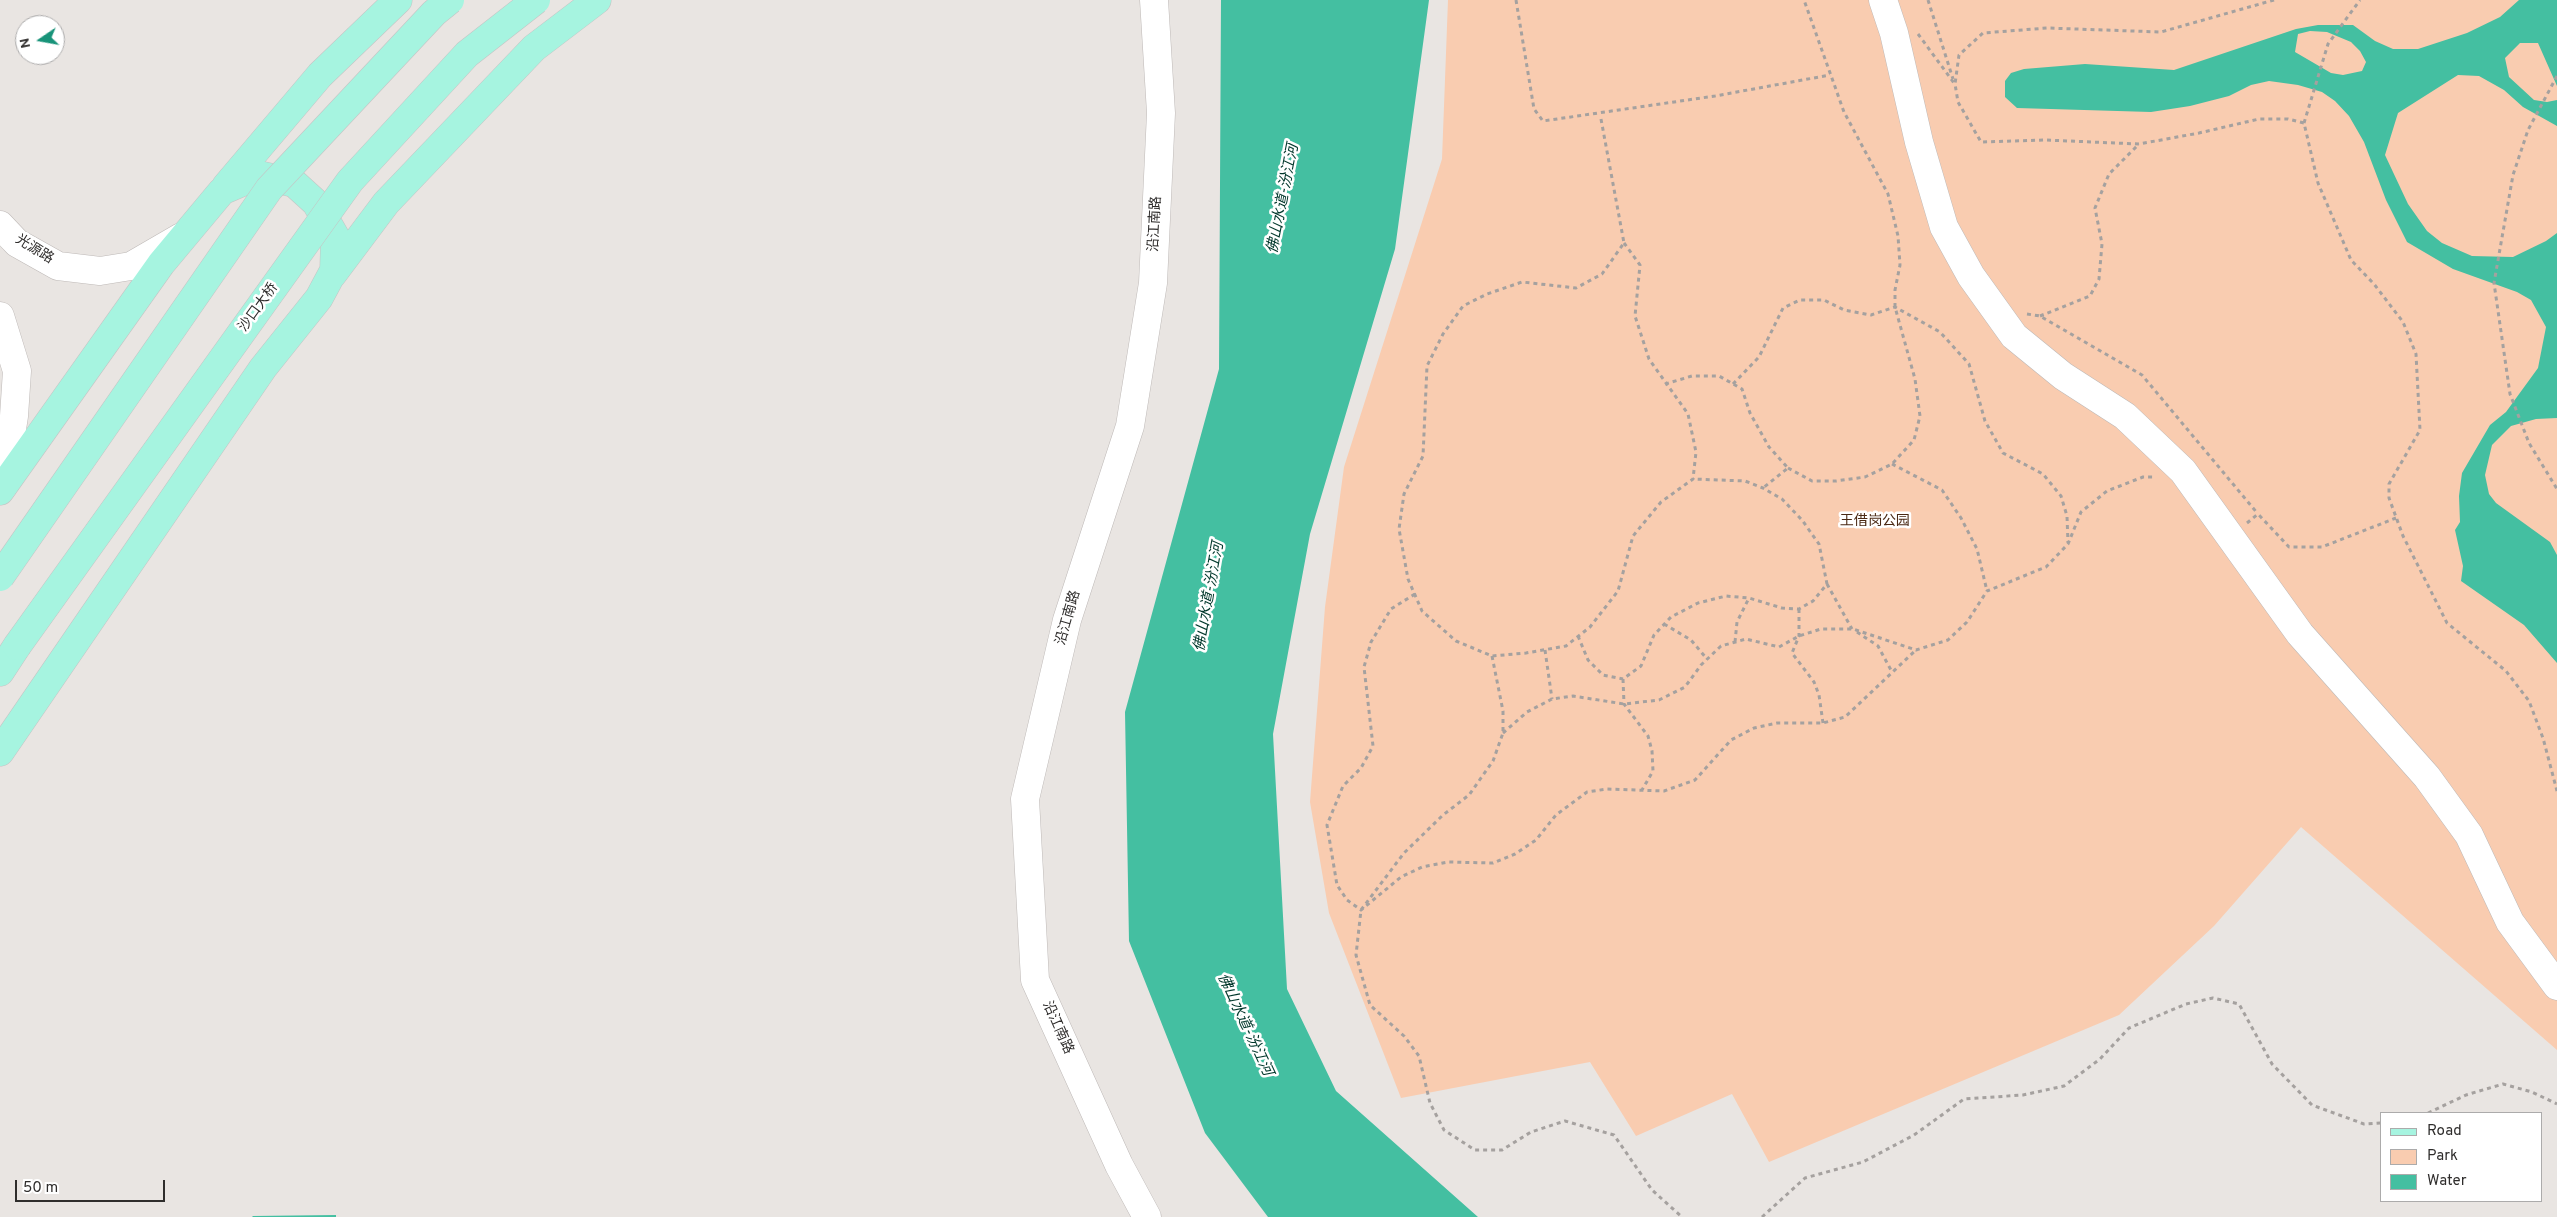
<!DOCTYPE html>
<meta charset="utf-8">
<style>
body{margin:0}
#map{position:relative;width:2557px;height:1217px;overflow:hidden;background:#e9e5e2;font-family:Overpass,sans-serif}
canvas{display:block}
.legend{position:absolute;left:2380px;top:1112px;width:162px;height:90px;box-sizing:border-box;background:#fff;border:1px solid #acabab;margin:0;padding:6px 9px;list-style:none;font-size:15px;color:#2f2d2c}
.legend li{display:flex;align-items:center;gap:10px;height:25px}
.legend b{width:25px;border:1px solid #acabab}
.north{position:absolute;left:15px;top:15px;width:50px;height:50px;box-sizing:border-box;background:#fff;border:1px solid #acabab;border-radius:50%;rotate:258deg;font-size:14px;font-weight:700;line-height:20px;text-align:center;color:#2f2d2c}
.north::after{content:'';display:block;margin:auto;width:18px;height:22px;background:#189379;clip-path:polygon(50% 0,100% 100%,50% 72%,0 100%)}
.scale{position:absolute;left:15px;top:1180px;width:150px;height:22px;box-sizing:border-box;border:2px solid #2f2d2c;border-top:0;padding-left:6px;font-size:15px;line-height:18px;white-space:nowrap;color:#2f2d2c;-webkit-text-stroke:4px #fff;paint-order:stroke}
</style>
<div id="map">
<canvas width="2557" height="1217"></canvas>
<ul class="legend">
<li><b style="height:6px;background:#a6f4e0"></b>Road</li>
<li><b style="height:14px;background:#f9ccb0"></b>Park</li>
<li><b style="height:14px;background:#44bfa1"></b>Water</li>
</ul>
<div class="north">N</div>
<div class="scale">50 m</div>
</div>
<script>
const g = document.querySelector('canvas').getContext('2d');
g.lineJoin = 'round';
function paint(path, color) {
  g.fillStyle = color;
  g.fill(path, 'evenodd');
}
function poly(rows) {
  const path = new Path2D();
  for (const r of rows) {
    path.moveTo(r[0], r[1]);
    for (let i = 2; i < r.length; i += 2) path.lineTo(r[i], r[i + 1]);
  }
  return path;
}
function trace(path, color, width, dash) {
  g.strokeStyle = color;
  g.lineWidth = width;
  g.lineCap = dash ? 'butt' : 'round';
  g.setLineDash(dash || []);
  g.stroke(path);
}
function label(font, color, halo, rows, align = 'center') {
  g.font = font + ' Overpass,"Noto Sans SC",sans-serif';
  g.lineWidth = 5;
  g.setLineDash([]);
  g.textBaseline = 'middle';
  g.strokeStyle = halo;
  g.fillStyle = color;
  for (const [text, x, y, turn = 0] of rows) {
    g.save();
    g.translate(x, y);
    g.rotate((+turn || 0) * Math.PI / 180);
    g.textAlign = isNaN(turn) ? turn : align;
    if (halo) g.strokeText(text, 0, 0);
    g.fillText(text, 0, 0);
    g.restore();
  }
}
paint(poly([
 [1448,0,2557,0,2557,1050,2301,827,2214,926,2119,1015,1769,1162,1732,1094,1636,1136,1590,1062,1401,1098,1329,913,1310,802,1325,607,1344,467,1442,159]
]), '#f9ccb0');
paint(poly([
 [1221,0,1429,0,1395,249,1310,534,1273,734,1287,989,1336,1091,1478,1217,1268,1217,1205,1133,1129,941,1125,712,1219,369],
 [2519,0,2557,0,2557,86,2538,43,2520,43,2505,58,2509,77,2534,100,2547,102,2557,100,2557,96,2557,126,2523,107,2504,90,2479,76,2458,75,2398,113,2385,155,2408,204,2427,231,2442,243,2472,256,2513,257,2546,241,2557,233,2557,418,2536,419,2511,426,2492,445,2485,475,2489,494,2496,503,2550,542,2557,555,2557,663,2524,625,2461,581,2463,566,2455,530,2460,522,2459,496,2462,473,2490,425,2506,412,2538,368,2546,327,2531,300,2517,292,2453,269,2407,242,2386,200,2364,142,2349,116,2335,101,2322,92,2298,85,2269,81,2251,85,2229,96,2190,106,2151,112,2017,108,2005,97,2005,81,2011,73,2024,69,2085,64,2174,70,2296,29,2318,25,2353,25,2375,41,2393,49,2418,49,2467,33,2500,17],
 [2310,31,2327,32,2351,42,2360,51,2366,62,2362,71,2343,75,2331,73,2295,52,2298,34],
 [336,1215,336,1217,252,1217,253,1216]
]), '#44bfa1');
const minor = poly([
 [1883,0,1894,33,1919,142,1944,227,1971,276,2014,336,2063,376,2125,416,2183,471,2300,634,2427,777,2469,835,2510,922,2557,986],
 [0,225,17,243,58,266,100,271,131,266,181,237],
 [0,316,17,371,14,416,3,486],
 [1147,1217,1119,1165,1035,980,1025,799,1067,620,1130,426,1153,283,1161,113,1154,0]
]);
const major = poly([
 [226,186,320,75,398,0],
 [332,275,386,203,534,48,597,0],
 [0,491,161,264,222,191,259,175,294,183,316,203,335,236,334,270,319,298,263,368,0,752],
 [0,672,17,646]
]);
trace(minor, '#beb9b7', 29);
trace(major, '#c5c4c4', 29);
trace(poly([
 [1516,0,1534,109,1543,121,1715,96,1830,75],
 [1928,0,1953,79],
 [2274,0,2161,32,2047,28,1983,33,1959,55,1955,84,1958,102,1981,142,2045,140,2139,144,2199,133,2259,119,2288,119,2304,123,2318,183,2351,260,2374,284,2403,322,2416,354,2420,430,2389,484,2389,498,2403,536,2447,623,2506,671,2529,701,2543,738,2557,791],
 [1918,34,1954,83],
 [2557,76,2528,130,2513,175,2494,283,2510,394,2529,443,2557,489],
 [1601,119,1624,243],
 [2304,123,2328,44,2360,0],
 [1624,243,1640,265,1635,316,1649,359,1688,414,1696,452,1693,479,1661,502,1633,536,1618,591,1590,627,1566,646,1526,653,1492,656,1456,641,1422,611,1408,579,1399,529,1404,494,1423,456,1427,366,1443,334,1463,306,1487,294,1522,282,1576,288,1602,274,1624,243],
 [2027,314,2040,316,2142,375,2258,514],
 [2040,316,2090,296,2099,279,2102,244,2095,208,2109,174,2139,144],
 [1665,384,1692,376,1719,376,1742,389,1750,413,1769,447,1788,468,1763,488],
 [1733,384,1759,357,1783,308,1800,300,1824,300,1844,310,1871,315,1895,307,1940,332,1969,364,1985,421,2003,453,2043,474,2061,496,2067,516,2068,543],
 [1892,464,1942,490,1961,518,1977,549,1987,591],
 [1788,468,1812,481,1836,481,1865,477,1892,464,1914,440,1920,416,1915,379,1895,307,1895,290,1900,265,1898,236,1888,194,1844,112,1804,0],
 [2247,523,2258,514,2289,547,2322,547,2396,518],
 [1827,584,1852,629],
 [1415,594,1391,609,1371,642,1364,667,1373,746,1361,768,1343,786,1327,825,1337,885,1347,900,1361,910,1401,877,1422,867,1448,862,1493,863,1515,854,1536,840,1556,815,1587,792,1607,789,1664,791,1695,780,1731,740,1754,728,1777,723,1823,723,1845,717,1916,650],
 [1799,609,1799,636,1792,653,1814,682,1819,695,1823,723],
 [1664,624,1691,640,1707,659],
 [1857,632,1878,646,1892,672],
 [1578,636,1588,660,1603,675,1623,679,1641,666,1654,635,1671,617,1698,603,1726,596,1749,598,1782,608,1799,609,1813,601,1827,584,1819,544,1802,520,1782,499,1763,488,1745,481,1693,479],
 [1735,642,1737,622,1749,598],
 [1545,650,1552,699],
 [1492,656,1503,711,1503,733,1493,761,1469,795,1443,815,1404,853,1361,910,1356,955,1370,1005,1404,1036,1419,1056,1430,1103,1444,1130,1475,1150,1502,1150,1531,1132,1565,1121,1614,1135,1652,1190,1682,1217],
 [1623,679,1624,704,1648,736,1652,751,1653,771,1642,790],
 [1503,733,1527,712,1552,699,1573,696,1624,704,1659,700,1685,687,1701,665,1721,646,1746,639,1779,647,1799,636,1821,629,1853,629,1916,650,1948,640,1967,622,1987,591,2046,567,2068,544,2081,512,2107,491,2143,477,2156,477],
 [2428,1113,2466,1095,2503,1084,2532,1092,2557,1104],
 [1762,1217,1805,1178,1863,1162,1914,1135,1964,1099,2023,1095,2064,1086,2100,1059,2129,1028,2186,1004,2213,998,2239,1004,2272,1064,2312,1105,2364,1124,2381,1123]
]), '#a5a19f', 3, [4, 4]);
trace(minor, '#fff', 28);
trace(major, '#a6f4e0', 28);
const majorBridge = poly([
 [0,577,269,189,434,13,450,0],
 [17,646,350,181,467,54,536,0]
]);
trace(majorBridge, '#c5c4c4', 29, []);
trace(majorBridge, '#a6f4e0', 28);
label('14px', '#2f2d2c', '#fff', [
 ["沿江南路",1156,224,-87],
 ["光源路",34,250,32],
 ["沙口大桥",259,308,-54],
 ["沿江南路",1069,618,-74],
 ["沿江南路",1057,1028,66]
]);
label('14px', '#4a2914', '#fff', [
 ["王借岗公园",1875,522]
]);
label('italic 15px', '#00372b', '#fff', [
 ["佛山水道-汾江河",1284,199,-79],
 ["佛山水道-汾江河",1210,597,-80],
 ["佛山水道-汾江河",1244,1025,65]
]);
</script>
